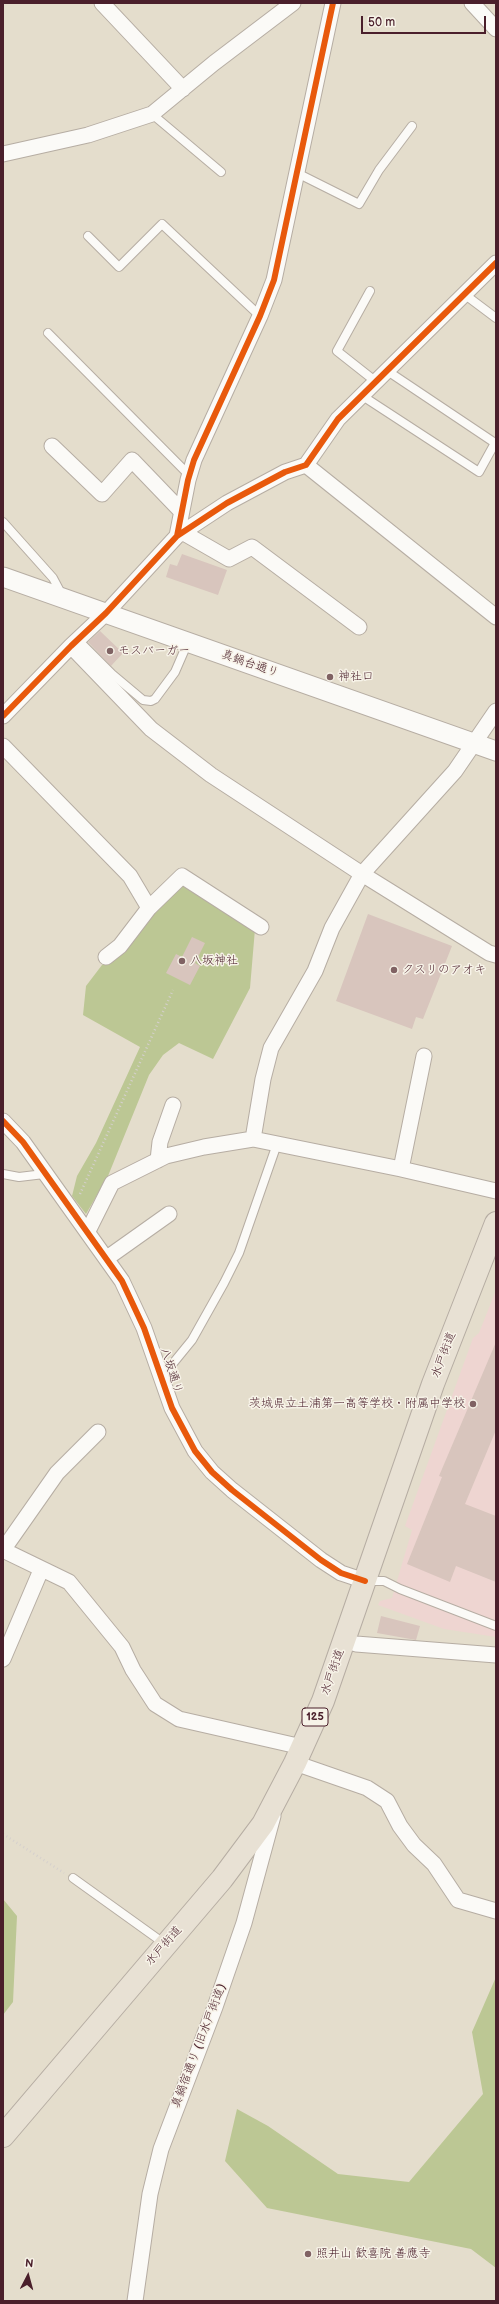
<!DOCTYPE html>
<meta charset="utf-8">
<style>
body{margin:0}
#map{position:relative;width:499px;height:2304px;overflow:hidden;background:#e4ddcc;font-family:"Balsamiq Sans",sans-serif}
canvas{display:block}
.frame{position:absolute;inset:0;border:4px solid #4a1f2b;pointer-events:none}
.north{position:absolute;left:8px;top:2256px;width:40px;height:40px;-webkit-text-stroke:3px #f7f3e8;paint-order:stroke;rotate:6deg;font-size:11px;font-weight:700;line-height:16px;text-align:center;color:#4a1f2b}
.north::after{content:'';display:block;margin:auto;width:14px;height:18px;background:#4a1f2b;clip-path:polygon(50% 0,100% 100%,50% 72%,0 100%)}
.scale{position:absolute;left:361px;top:16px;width:125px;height:18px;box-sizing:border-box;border:2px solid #4a1f2b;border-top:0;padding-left:5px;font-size:12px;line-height:14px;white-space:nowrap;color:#4a1f2b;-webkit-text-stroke:3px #f7f3e8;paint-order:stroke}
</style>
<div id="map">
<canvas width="499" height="2304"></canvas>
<div class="frame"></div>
<div class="north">N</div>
<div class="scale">50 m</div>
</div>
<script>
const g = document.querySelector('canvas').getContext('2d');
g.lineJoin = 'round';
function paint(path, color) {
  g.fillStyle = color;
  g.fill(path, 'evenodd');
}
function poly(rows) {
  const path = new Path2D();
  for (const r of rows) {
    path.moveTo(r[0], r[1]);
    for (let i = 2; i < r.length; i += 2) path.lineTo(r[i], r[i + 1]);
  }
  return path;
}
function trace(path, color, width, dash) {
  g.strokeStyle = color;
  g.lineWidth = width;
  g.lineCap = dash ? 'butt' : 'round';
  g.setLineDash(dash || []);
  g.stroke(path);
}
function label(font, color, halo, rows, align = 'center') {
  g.font = font + ' "Balsamiq Sans","Klee One",sans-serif';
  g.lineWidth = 3;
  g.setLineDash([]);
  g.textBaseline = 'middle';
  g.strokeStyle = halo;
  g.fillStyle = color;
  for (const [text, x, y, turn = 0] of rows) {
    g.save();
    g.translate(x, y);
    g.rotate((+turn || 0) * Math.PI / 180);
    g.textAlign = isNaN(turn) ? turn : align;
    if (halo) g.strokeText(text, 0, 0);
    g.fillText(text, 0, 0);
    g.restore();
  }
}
paint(poly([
 [496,1290,496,1637,444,1629,378,1605,380,1601,392,1598,412,1530,405,1526,473,1338,479,1333]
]), '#eed5d1');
paint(poly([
 [181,885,255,929,250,988,213,1059,179,1043,163,1055,149,1075,108,1176,86,1214,72,1196,77,1176,96,1143,140,1047,83,1015,86,986,102,965,126,947,148,920],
 [3,1899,17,1916,13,2002,3,2015],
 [496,1977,496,2268,471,2249,267,2208,225,2161,237,2109,268,2126,338,2174,409,2182,483,2094,472,2032]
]), '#bcc794');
paint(poly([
 [182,554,227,570,218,595,166,577,170,564,177,566],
 [100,631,123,653,111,666,88,642],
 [368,914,452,946,423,1019,416,1017,412,1029,336,1001],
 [192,937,205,943,195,963,200,966,190,985,166,973,176,954,182,957],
 [496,1342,496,1430,465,1504,496,1516,496,1582,456,1566,450,1582,407,1564,442,1477,439,1476],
 [381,1616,420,1626,416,1640,377,1633]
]), '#d8c5bd');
const service = poly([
 [152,114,221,172],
 [297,173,359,204,379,170,412,126],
 [88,236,119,267,162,224,260,316],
 [370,291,337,351,375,381],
 [464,294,496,318],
 [48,333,189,475],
 [361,395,479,472,495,443,386,370],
 [3,522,53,578,62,595],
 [77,639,112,674,143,700,151,701,155,699,175,672,188,642],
 [3,1174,19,1177,44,1174],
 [161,1378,192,1340,224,1283,239,1253,277,1144],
 [366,1581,384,1581,400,1589,496,1626],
 [73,1878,165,1944]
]);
const minor = poly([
 [102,3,183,89],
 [472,3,496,29],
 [3,154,88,135,152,114,214,63,293,3],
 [52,446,102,494,132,460,181,511],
 [306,465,496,617],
 [182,532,229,559,252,547,359,627],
 [177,536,188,480,194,460,260,316,274,280,333,3],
 [71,646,151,729,211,775,362,874,489,953,496,955],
 [3,716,71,646,106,613,177,536,227,503,285,472,306,465,338,419,496,263],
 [3,746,130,876,149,908,182,876,261,927],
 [106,957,120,946,149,908],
 [3,1121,23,1142,122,1281,144,1328,172,1408,195,1451,212,1472,232,1490,321,1560,341,1573,365,1581],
 [253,1139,263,1079,271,1048,315,971,332,928,362,874,455,771,496,711],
 [158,1160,160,1142,173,1105],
 [401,1169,424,1056],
 [88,1231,112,1183,166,1156,204,1147,253,1139,401,1169,496,1191],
 [107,1258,169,1214],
 [3,1550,69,1582,122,1647,133,1670,155,1704,179,1719,302,1747],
 [3,1550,57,1473,98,1432],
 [344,1640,356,1644,496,1655],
 [3,1659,41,1570],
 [295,1763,367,1788,387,1801,400,1826,414,1845,434,1864,458,1900,496,1911],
 [135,2301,150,2194,161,2149,215,2007,244,1923,273,1816]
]);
const tertiary = poly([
 [3,577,496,751]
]);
const trunk = poly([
 [3,2136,222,1879,263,1824,295,1763,323,1701,433,1384,496,1223]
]);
trace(service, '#b6ada3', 10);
trace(minor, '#b6ada3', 17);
trace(tertiary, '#b6ada3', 21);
trace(trunk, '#b6ada3', 24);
trace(poly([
 [80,1194,173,990],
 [3,1834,64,1873]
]), '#d5d0cd', 2.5, [1, 3]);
trace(service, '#fbfaf7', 8);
trace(minor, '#fbfaf7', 15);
trace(tertiary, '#fbfaf7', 19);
trace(trunk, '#e8e1d4', 22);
trace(poly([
 [177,536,188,480,194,460,260,316,274,280,333,3],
 [3,716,71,646,106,613,177,536,227,503,285,472,306,465,338,419,496,263],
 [3,1121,23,1142,122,1281,144,1328,172,1408,195,1451,212,1472,232,1490,321,1560,341,1573,365,1581]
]), '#e8590c', 6);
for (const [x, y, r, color] of [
 [110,651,4,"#806263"],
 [330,677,4,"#806263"],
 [182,961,4,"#806263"],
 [394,970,4,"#806263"],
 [473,1404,4,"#806263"],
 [308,2254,4,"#806263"]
]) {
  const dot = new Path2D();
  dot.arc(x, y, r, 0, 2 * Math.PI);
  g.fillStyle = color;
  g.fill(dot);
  trace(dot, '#f7f3e8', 1.5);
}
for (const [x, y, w] of [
 [315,1717,26]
]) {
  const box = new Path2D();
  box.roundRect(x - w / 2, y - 9, w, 18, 3);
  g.fillStyle = '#f7f3e8';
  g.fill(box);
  trace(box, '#4a1f2b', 1);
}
label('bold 11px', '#4a1f2b', null, [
 ["125",315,1717]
]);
label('12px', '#4a1f2b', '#f7f3e8', [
 ["モスバーガー",118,651],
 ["神社口",338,677],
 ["八坂神社",190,961],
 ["クスリのアオキ",402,970],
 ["茨城県立土浦第一高等学校・附属中学校",465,1404,"right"],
 ["照井山 歓喜院 善應寺",316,2254]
], 'left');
label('12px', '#4a1f2b', '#f7f3e8', [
 ["真鍋台通り",250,664,19],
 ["水戸街道",444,1355,-69],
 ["八坂通り",171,1371,72],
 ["水戸街道",333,1672,-71],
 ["水戸街道",164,1946,-49],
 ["真鍋宿通り (旧水戸街道)",199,2046,-69]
]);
</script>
